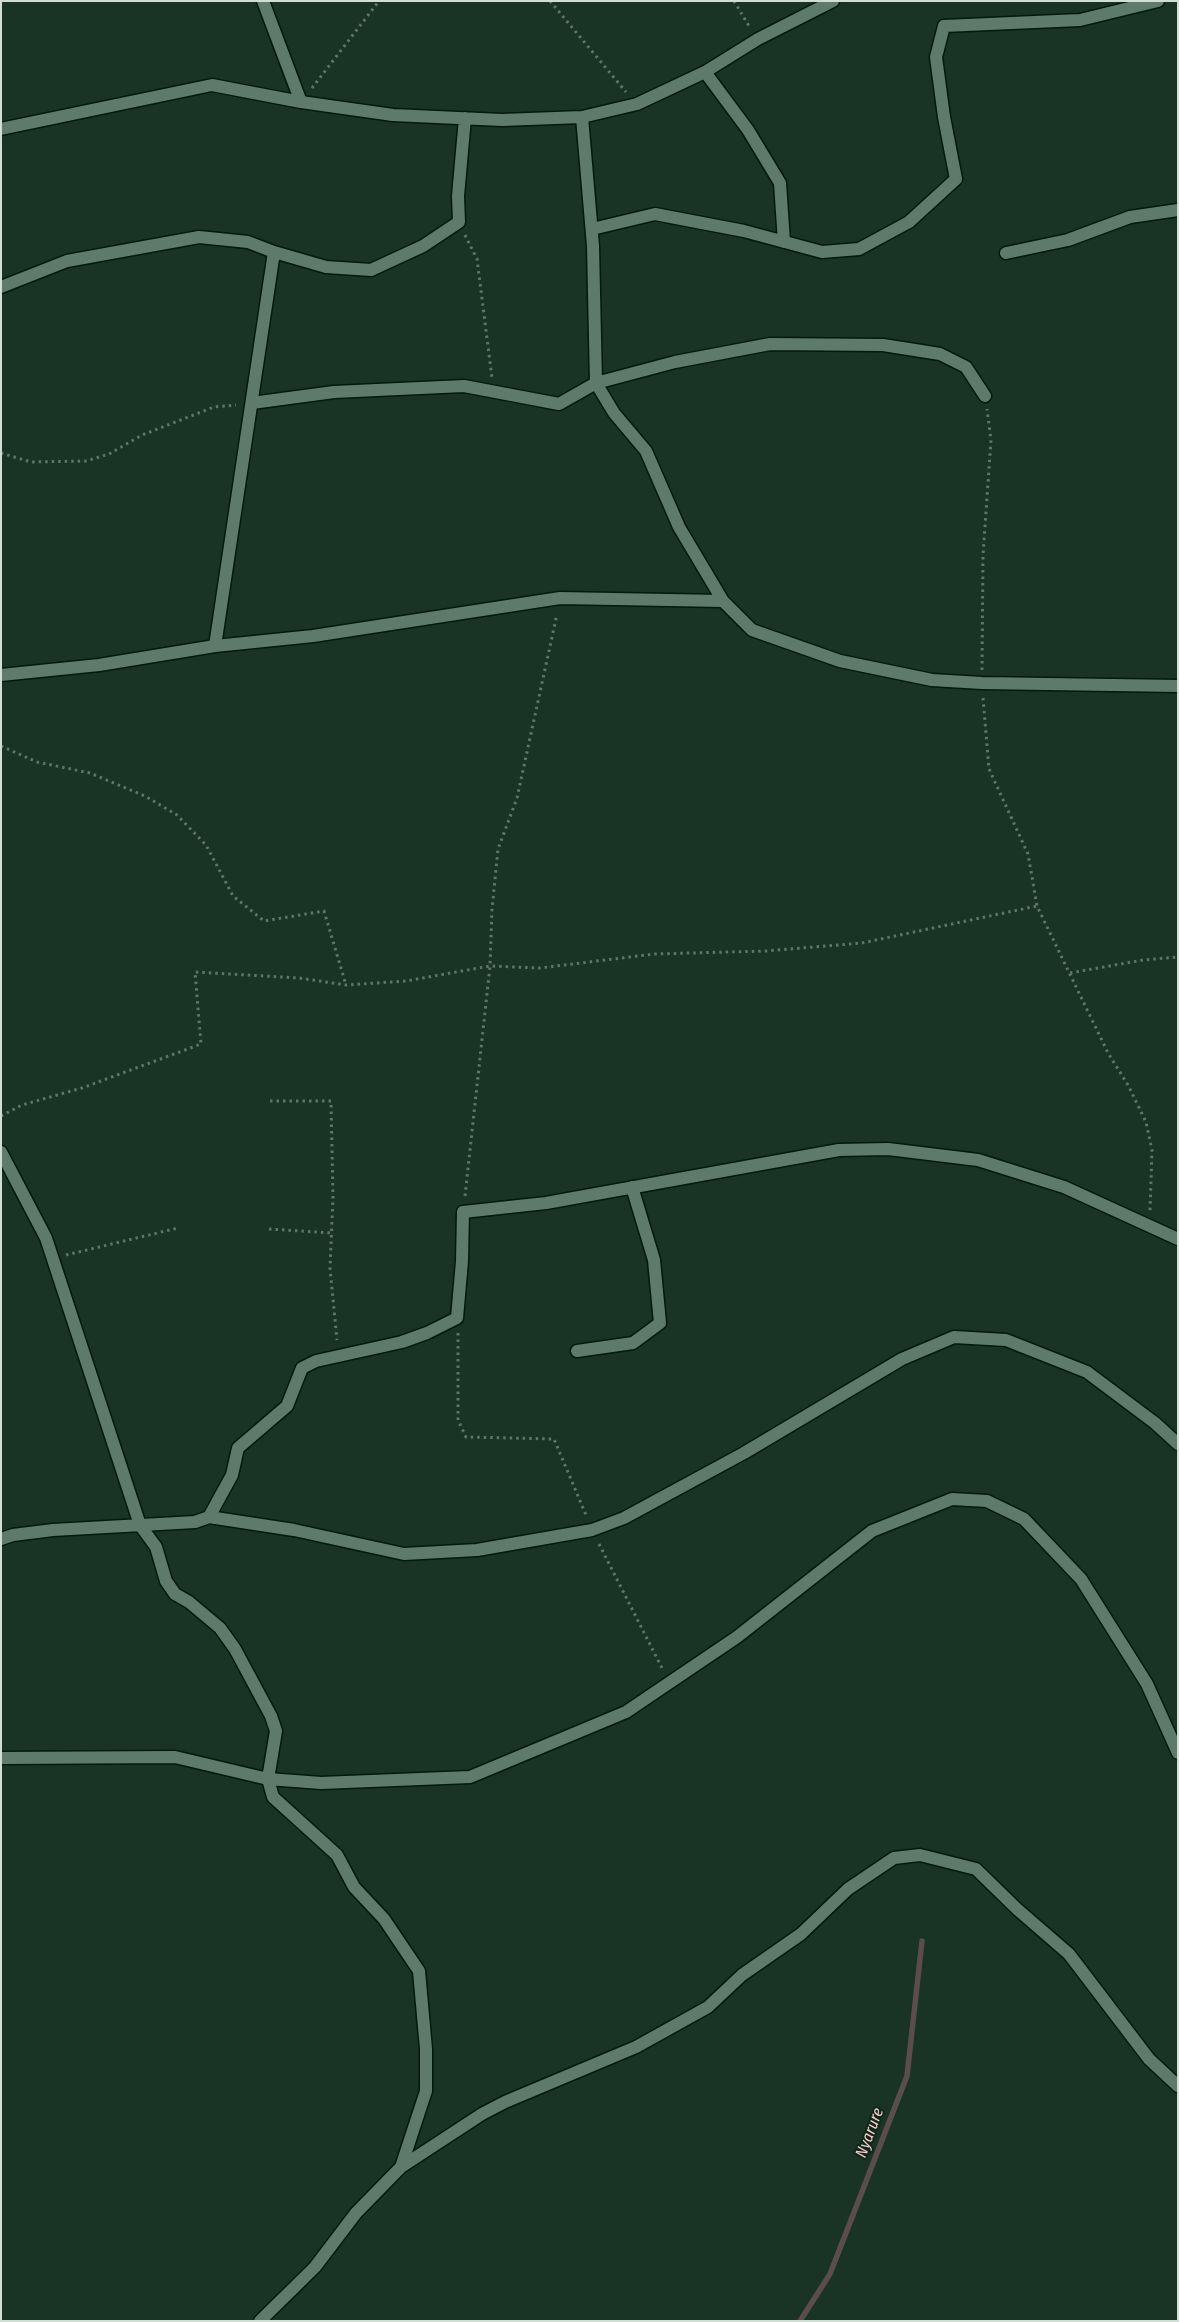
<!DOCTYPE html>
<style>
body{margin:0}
#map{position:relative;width:1179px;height:2322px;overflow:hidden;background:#193325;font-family:"Fira Sans Condensed",sans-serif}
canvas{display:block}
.frame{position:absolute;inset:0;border:2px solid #cfdfd6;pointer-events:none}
</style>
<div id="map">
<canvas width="1179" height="2322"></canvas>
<div class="frame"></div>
</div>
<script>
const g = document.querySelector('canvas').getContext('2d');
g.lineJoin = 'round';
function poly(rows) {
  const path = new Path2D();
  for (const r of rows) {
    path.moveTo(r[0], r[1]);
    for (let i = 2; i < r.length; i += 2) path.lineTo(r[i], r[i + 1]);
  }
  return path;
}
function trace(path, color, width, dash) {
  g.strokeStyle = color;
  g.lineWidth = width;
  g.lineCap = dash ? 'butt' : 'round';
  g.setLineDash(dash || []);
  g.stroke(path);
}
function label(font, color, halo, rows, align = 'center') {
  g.font = font + ' "Fira Sans Condensed",sans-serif';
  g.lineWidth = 4;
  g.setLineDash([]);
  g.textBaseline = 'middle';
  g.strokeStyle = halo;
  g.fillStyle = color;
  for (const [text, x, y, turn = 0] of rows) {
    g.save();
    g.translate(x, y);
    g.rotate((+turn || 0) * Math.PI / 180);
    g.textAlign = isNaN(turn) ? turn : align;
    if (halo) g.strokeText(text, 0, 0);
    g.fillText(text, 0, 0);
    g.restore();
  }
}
trace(poly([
 [800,2321,830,2274,907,2076,922,1941]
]), '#5a4d4a', 5.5);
const minor = poly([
 [263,1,301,102],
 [705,72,748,130,780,183,784,242],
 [582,117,593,246,596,383,614,413,646,451,679,527,723,601],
 [1,129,212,85,301,102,393,115,502,120,582,117,637,104,705,72,758,39,833,1],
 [592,229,655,214,744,231,822,252,859,249,909,222,956,179,944,117,936,57,944,26,1080,20,1158,1],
 [274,252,326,267,371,270,423,246,459,222,458,196,465,118],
 [1006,253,1068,240,1130,217,1178,210],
 [1,287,67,261,199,237,248,242,274,252,215,646],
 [252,403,334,392,464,386,559,404,596,383,675,362,770,344,883,345,940,354,966,367,985,396],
 [1,675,99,665,215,646,313,636,560,598,723,601,752,630,840,661,932,680,982,683,1178,686],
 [1,1152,46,1238,140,1525,156,1547,166,1581,175,1594,189,1602,220,1628,235,1649,271,1716,276,1731,268,1779,273,1797,337,1855,354,1887,384,1919,419,1971,426,2049,426,2091,401,2167],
 [577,1351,633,1343,660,1323,654,1260,632,1187],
 [209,1517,294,1530,404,1554,477,1550,592,1530,624,1518,744,1453,902,1359,954,1337,1006,1340,1087,1372,1155,1423,1178,1444],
 [1,1539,13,1535,53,1530,195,1522,209,1517,232,1475,238,1448,287,1406,302,1368,316,1361,402,1342,427,1333,457,1318,462,1261,463,1212,546,1203,839,1150,888,1149,978,1160,1064,1187,1178,1239],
 [1,1758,175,1757,268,1779,321,1783,470,1777,626,1712,737,1637,872,1531,952,1499,987,1501,1024,1519,1081,1579,1147,1684,1178,1753],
 [260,2321,315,2267,356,2213,401,2167,482,2114,505,2102,636,2047,708,2007,742,1975,801,1934,848,1889,894,1858,920,1855,976,1869,1017,1909,1069,1954,1149,2059,1178,2086]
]);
trace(minor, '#021a0e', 15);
trace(poly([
 [550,1,626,92],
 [734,1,749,26],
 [312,88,379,1],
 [465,235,477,259,492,378],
 [1,453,31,462,86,461,109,454,142,435,214,407,236,405],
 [982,670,983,555,991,440,987,409],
 [983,698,989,769,1028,854,1037,906,1108,1053,1128,1085,1146,1122,1152,1150,1150,1211],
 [1,746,37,762,90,773,145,796,177,815,206,845,233,896,264,921,324,911,346,985],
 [1070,973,1143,960,1178,957],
 [270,1101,331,1101,333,1197,330,1268,337,1340],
 [1,1116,22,1105,82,1088,201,1044,195,972,299,978,346,985,406,981,490,966,540,968,654,954,766,951,862,943,1037,906],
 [465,1196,490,966,492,909,498,849,517,798,557,614],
 [269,1229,332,1233],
 [66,1255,178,1228],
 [458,1333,458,1420,466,1437,554,1439,586,1515],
 [599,1544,663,1670]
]), '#5f7569', 3, [2.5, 4]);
trace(minor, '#5e7a6a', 12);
label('italic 16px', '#fdcbc7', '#0f281c', [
 ["Nyarure",870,2133,-69]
]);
</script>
